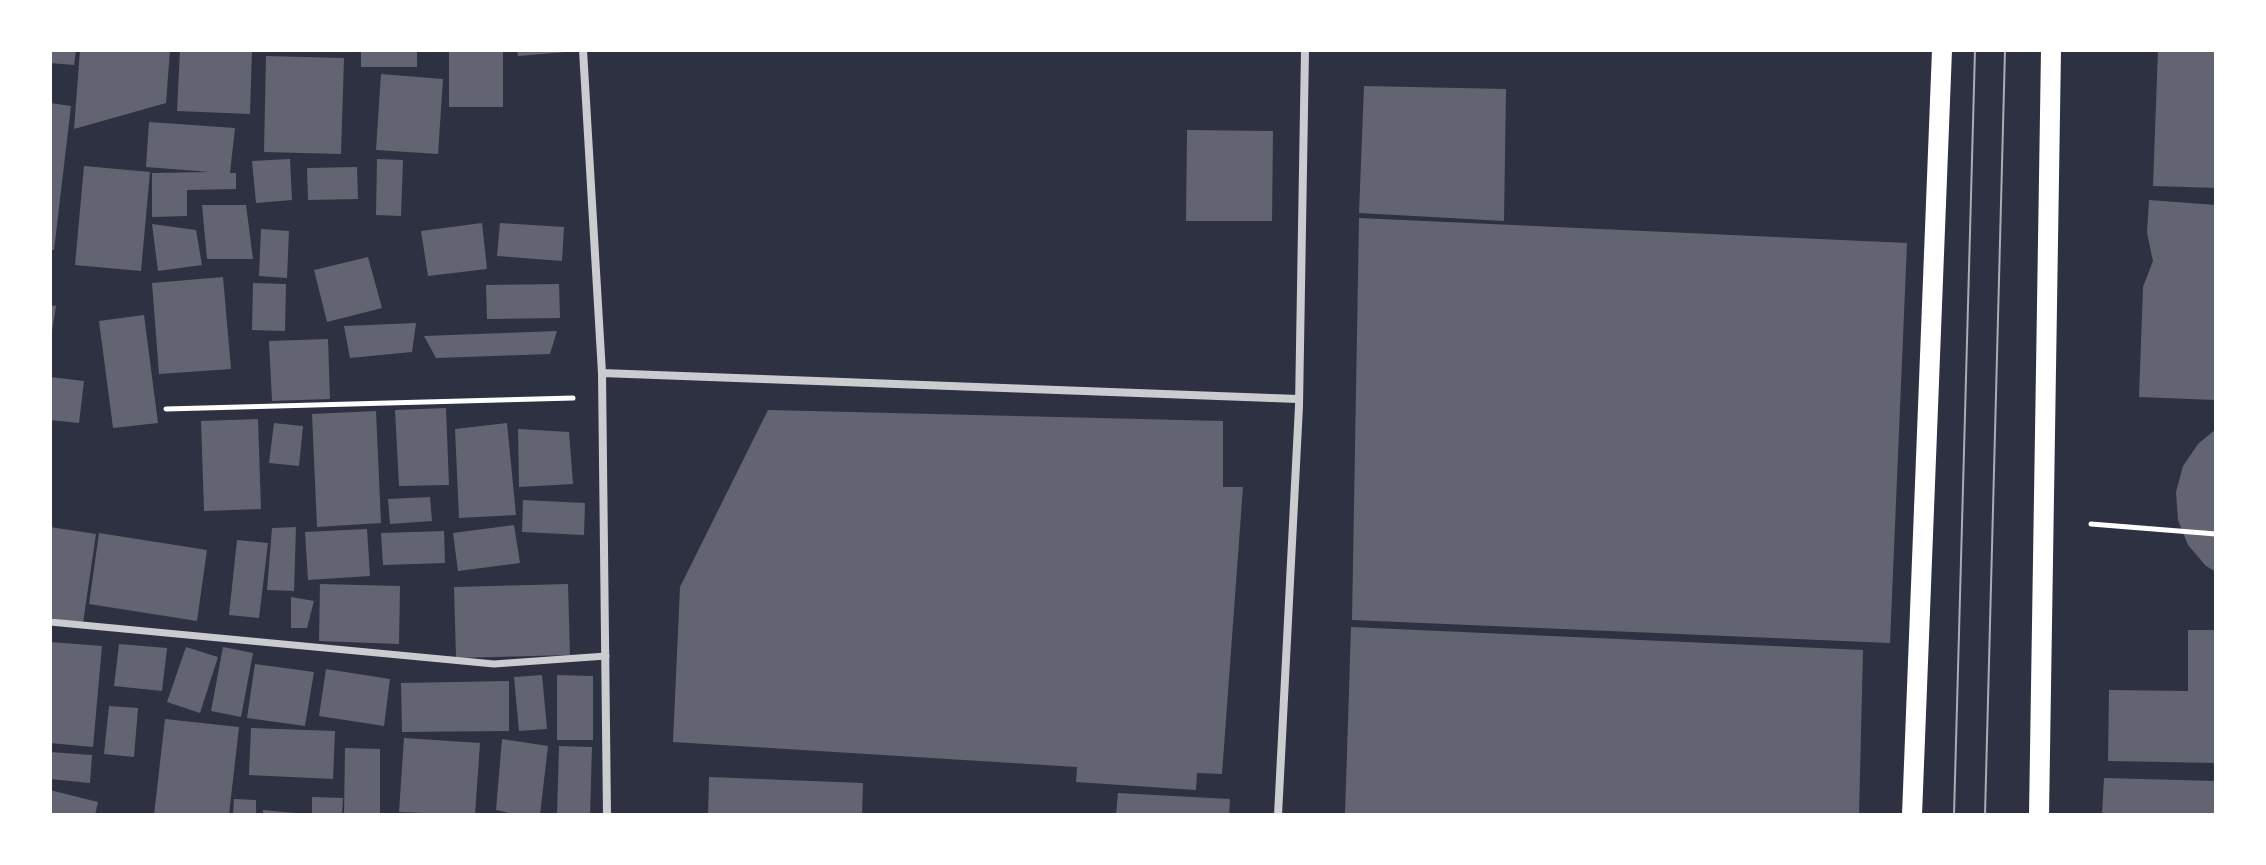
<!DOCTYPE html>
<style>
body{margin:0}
#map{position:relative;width:2266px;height:865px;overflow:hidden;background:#2d3142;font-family:"Space Grotesk",sans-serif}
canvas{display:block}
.frame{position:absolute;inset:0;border:52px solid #fff;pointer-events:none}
</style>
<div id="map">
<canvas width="2266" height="865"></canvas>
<div class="frame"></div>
</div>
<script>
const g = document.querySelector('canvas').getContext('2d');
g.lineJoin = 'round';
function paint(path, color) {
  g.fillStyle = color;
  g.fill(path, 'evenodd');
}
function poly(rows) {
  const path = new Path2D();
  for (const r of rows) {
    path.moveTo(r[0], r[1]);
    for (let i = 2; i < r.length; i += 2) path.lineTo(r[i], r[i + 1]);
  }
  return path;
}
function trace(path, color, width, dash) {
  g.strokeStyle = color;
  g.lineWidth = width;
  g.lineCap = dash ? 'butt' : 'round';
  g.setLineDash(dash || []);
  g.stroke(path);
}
paint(poly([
 [50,50,76,50,74,65,50,63],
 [80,50,170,50,166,103,74,129],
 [180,50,252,50,250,114,177,111],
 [361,50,417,50,417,67,361,67],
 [449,50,503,50,503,107,449,107],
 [517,50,566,50,566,52,518,56],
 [2158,50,2216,50,2216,188,2153,186],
 [266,56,344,58,341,154,264,152],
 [381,74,443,79,438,154,376,150],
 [1364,86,1506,89,1504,221,1359,213],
 [50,103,71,106,54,250,50,250],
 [149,122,235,128,230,173,236,173,236,189,187,190,187,216,152,217,152,173,210,172,146,167],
 [1187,130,1273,131,1272,221,1186,221],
 [290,159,292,200,256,203,252,161],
 [377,159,403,160,401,216,376,215],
 [84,166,150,172,141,271,75,265],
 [357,167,358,199,308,200,307,168],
 [2149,200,2216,205,2216,400,2139,397,2143,287,2153,261,2147,233],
 [202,205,246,205,253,259,207,259],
 [1359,218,1907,243,1890,643,1352,620],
 [482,223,487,269,428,276,421,231],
 [500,223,564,227,562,261,497,256],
 [152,224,196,230,202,265,158,271],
 [261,229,289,231,287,278,259,276],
 [368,257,382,308,327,322,314,270],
 [223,277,231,369,159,374,152,283],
 [253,283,286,284,285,331,252,330],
 [559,284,560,318,487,319,486,285],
 [50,305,56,306,52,331,50,331],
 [144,315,158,423,113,428,99,321],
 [416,323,412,352,350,358,344,326],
 [557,331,550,354,436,358,424,336],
 [328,339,330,399,272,401,269,341],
 [50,377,84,381,79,423,50,420],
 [446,408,449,485,399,486,395,410],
 [768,410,1223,421,1223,487,1243,487,1222,774,1197,773,1196,790,1076,782,1077,767,673,742,680,587],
 [376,411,381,523,317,527,312,414],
 [258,419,261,509,204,511,201,421],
 [274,423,303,426,299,466,269,463],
 [507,423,516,515,459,518,455,429],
 [518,429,569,432,573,484,519,487],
 [2216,429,2216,572,2206,566,2188,545,2178,520,2176,492,2183,466,2198,444],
 [430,497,432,521,390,524,388,499],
 [523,500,585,503,584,535,522,532],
 [514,525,520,563,458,571,453,533],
 [50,527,96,534,83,623,50,618],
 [296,527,294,591,267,590,272,528],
 [367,529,370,576,308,580,305,532],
 [444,531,445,563,383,565,381,533],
 [99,533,207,550,197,621,89,604],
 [237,540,268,543,259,618,229,615],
 [320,584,400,586,399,644,319,641],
 [568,584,570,655,456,658,454,587],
 [291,597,314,601,307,628,291,628],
 [1351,627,1863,650,1859,815,1345,815],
 [2188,630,2216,630,2216,763,2108,761,2109,690,2188,691],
 [50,642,102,646,93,747,50,743],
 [119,644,167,648,162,691,114,686],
 [186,647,218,657,200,713,167,702],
 [223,647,253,653,241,717,211,711],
 [255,664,314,672,305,726,247,718],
 [326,669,390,679,384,726,319,716],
 [542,675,547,729,519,731,514,677],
 [557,675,593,676,593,740,557,740],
 [509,681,509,731,402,732,401,683],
 [109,706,138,708,134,757,104,754],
 [165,719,239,727,229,815,154,815],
 [251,728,335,731,333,779,249,775],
 [404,738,480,743,475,815,399,812],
 [502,739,548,746,540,815,518,815,496,810],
 [559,746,592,747,590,815,557,815],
 [345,748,380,749,380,815,344,815],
 [50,752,92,755,90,783,50,779],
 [709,777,863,783,862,815,708,815],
 [2104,778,2216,781,2216,815,2102,815],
 [50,790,98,802,95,815,50,815],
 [1118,793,1230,799,1229,815,1116,815],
 [312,797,343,798,342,815,312,815],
 [234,799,256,800,256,815,233,815],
 [263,810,294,813,293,815,263,815]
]), '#626471');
trace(poly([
 [166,409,573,398],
 [2091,524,2216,534]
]), '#fff', 5);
trace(poly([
 [50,622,494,664,606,656]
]), '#caccd0', 7);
trace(poly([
 [583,50,602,373,607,815],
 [602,373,1298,399],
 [1278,815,1299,406,1305,50]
]), '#caccd0', 8);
trace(poly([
 [1912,815,1942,50],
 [2039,815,2051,50]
]), '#fff', 20);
trace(poly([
 [1954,815,1975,50],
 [1985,815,2005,50]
]), '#abadb3', 2);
</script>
